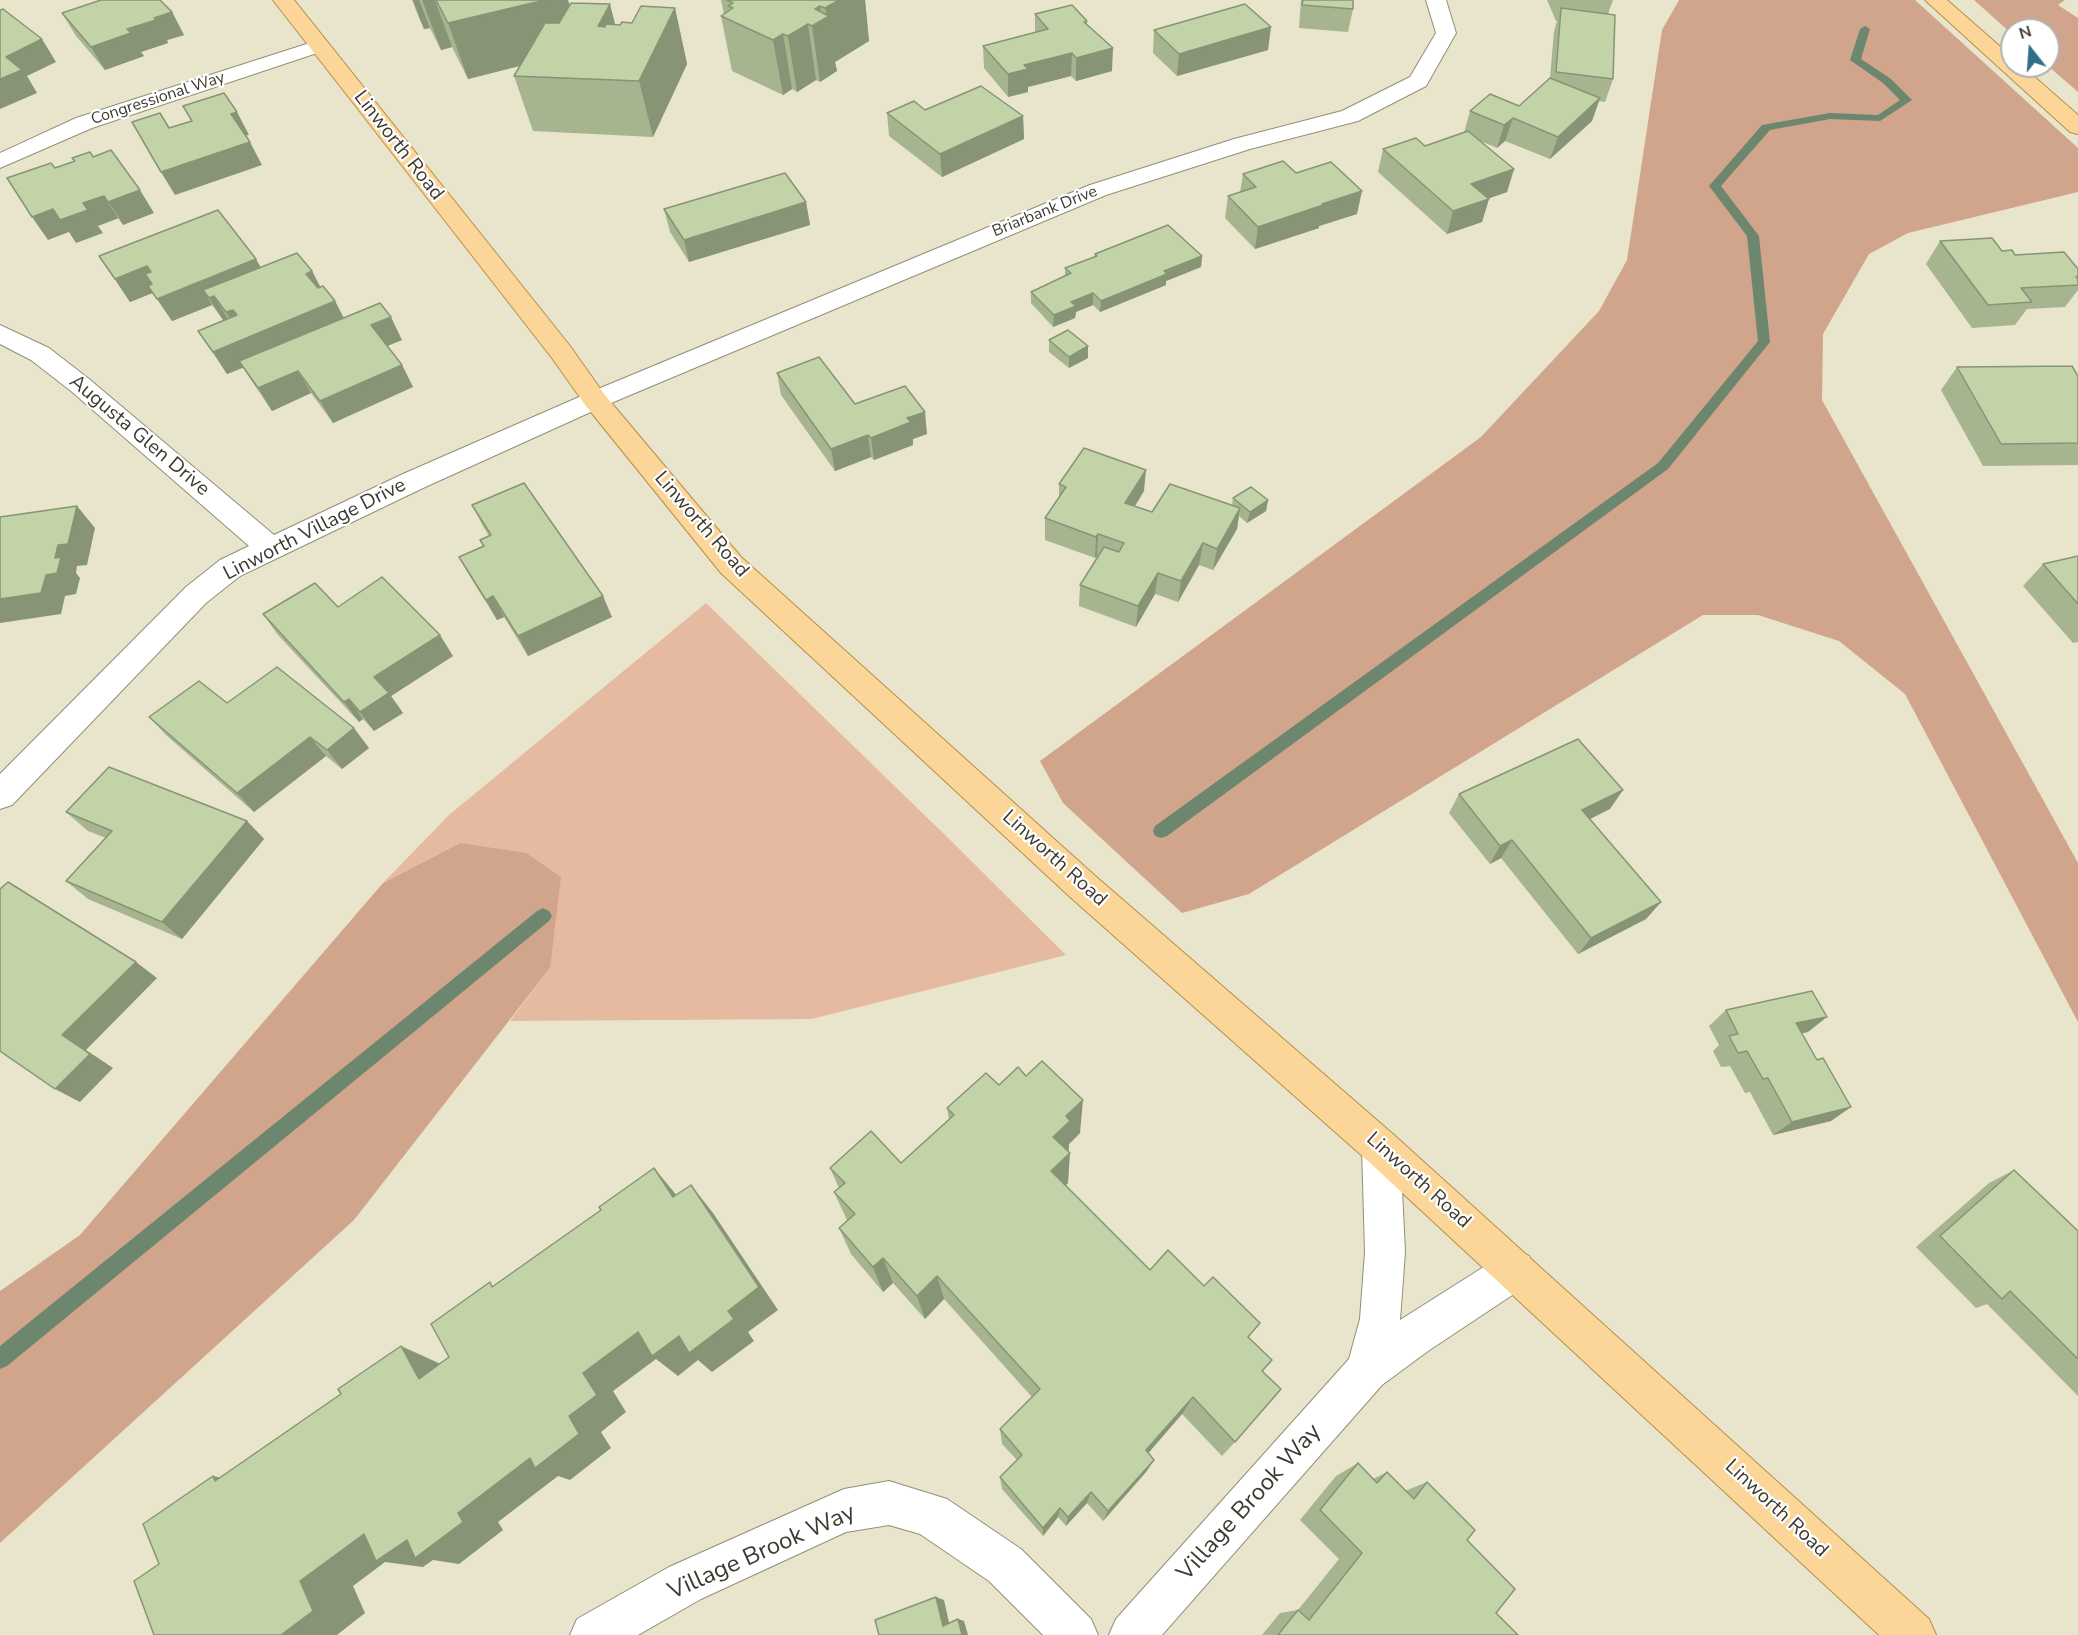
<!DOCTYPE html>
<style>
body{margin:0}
#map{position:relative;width:2078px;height:1635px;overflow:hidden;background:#e8e5cc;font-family:"Nunito Sans",sans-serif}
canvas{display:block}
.north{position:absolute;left:2000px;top:18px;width:60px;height:60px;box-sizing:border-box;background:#fff;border:2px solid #b1b1ad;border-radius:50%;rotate:343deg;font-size:16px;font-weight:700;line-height:24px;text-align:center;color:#3c3b31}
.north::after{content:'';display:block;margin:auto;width:21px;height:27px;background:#2f6e83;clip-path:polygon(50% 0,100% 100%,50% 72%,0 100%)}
</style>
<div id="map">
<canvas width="2078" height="1635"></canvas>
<div class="north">N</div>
</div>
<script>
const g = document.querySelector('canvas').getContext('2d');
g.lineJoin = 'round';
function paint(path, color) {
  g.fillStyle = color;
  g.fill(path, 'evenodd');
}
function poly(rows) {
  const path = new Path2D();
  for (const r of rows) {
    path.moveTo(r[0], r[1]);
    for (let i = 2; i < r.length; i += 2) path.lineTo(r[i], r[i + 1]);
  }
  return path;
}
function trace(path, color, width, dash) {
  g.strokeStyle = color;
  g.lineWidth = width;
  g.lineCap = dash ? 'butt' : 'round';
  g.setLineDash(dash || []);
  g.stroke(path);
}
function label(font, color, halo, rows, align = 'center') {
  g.font = font + ' "Nunito Sans",sans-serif';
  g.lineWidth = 4.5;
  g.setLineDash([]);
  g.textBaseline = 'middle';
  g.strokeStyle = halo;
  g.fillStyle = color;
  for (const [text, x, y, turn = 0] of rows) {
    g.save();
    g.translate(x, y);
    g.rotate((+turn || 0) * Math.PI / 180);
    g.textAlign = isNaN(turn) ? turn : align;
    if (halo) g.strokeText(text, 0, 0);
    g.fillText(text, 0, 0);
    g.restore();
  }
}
paint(poly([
 [706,603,943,833,1066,955,812,1019,510,1021,550,968,460,843,383,883,449,815]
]), '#e6baa0');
paint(poly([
 [1679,0,1915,0,2078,148,2078,192,1908,233,1869,254,1823,334,1822,400,2078,863,2078,1022,1905,694,1839,641,1758,615,1703,615,1249,894,1182,913,1063,803,1040,761,1481,437,1599,311,1627,260,1662,30],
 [1974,0,2065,0,2058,5,2078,18,2078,92,2048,66,2048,30,2012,30,2012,34],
 [460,843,526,853,561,877,550,968,354,1220,0,1543,0,1291,80,1235,383,883]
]), '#d1a58b');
paint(poly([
 [1865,26,1870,29,1861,59,1891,79,1912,100,1880,121,1830,119,1770,130,1721,186,1759,236,1770,342,1668,469,1167,836,1161,838,1155,836,1153,831,1155,826,1658,463,1758,341,1747,236,1709,186,1762,125,1830,113,1878,115,1900,100,1883,83,1850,60,1860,29,1865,26],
 [543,908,549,911,552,916,549,921,7,1366,0,1369,0,1346,537,911,543,908]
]), '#6c876e');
const minor = poly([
 [1426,0,1446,0,1456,33,1426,86,1358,121,1250,149,1106,195,604,406,423,488,240,576,206,603,12,805,0,809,0,774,186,587,220,560,249,546,71,391,31,360,0,344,0,325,49,348,89,379,274,535,403,474,586,394,1090,185,1234,139,1342,111,1410,77,1436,33,1426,0],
 [319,40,326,42,329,46,326,50,92,128,0,168,0,153,76,118,319,40],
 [1381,1129,1394,1135,1400,1148,1405,1252,1400,1320,1501,1256,1515,1250,1529,1256,1535,1270,1529,1284,1428,1351,1382,1385,1162,1635,1109,1635,1116,1619,1349,1359,1360,1319,1365,1252,1362,1148,1368,1135,1381,1129],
 [889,1481,947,1499,1021,1549,1091,1619,1098,1635,1043,1635,989,1581,920,1534,889,1525,846,1532,701,1599,638,1635,570,1635,577,1619,669,1567,844,1489,889,1481]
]);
const major = poly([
 [273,0,294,0,570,346,604,394,741,557,1093,874,1394,1135,1929,1619,1936,1635,1879,1635,1368,1161,1069,896,721,573,586,406,552,358,273,0],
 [1925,0,1947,0,2012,57,2012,66,2022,66,2078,115,2078,134,2070,132,1925,0]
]);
trace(minor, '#928f78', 2);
trace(major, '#b88e48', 2);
paint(minor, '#fff');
paint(major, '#fcd698');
paint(poly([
 [412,0,568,0,569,5,616,25,620,25,632,23,675,8,687,64,653,137,533,131,514,76,520,66,468,79,452,47,441,50,430,28,424,29,419,18],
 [721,0,865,0,869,41,835,62,837,71,820,82,816,80,797,92,792,89,783,95,732,71,721,16,724,14],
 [1301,0,1353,0,1353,9,1348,32,1299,28],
 [1547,0,1613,0,1608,14,1613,79,1605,102,1599,101,1592,121,1550,159,1505,141,1497,148,1478,140,1514,169,1507,192,1489,198,1482,222,1447,234,1378,172,1383,149,1425,146,1464,133,1470,111,1519,106,1550,78,1554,31,1557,21,1556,21],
 [172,12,184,35,167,40,168,43,141,52,144,56,105,70,76,36,62,13],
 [1035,14,1087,21,1087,24,1112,71,1076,81,1071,76,1028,87,1028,92,1008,97,984,68,983,46,1035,32],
 [1154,30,1268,50,1177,76,1153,53],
 [925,110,1023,116,1024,139,942,177,889,136,887,113],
 [1296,173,1357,214,1319,226,1319,228,1255,249,1225,218,1228,196,1240,192,1243,174],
 [806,202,810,225,689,262,670,232,664,209],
 [1940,241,2002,251,2015,255,2078,269,2078,290,2065,307,2027,309,2015,325,1972,328,1926,264],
 [1095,254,1202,256,1201,267,1166,281,1166,285,1100,312,1093,305,1076,312,1075,318,1053,327,1031,303,1031,292,1065,276,1065,268,1094,257],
 [99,256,256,259,260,267,312,271,320,287,335,301,343,318,402,340,387,346,402,365,413,387,333,423,311,393,272,411,243,368,227,374,198,331,223,320,212,305,172,321,153,293,130,302],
 [1049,340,1088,358,1069,368,1049,352],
 [1957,367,2078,376,2078,465,1983,466,1941,390],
 [777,373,855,404,927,434,913,439,913,445,874,460,871,457,835,471,781,395],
 [1059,484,1144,491,1135,506,1152,512,1232,505,1233,498,1268,500,1266,511,1247,523,1239,516,1237,529,1213,570,1199,565,1178,602,1155,594,1136,627,1079,606,1080,585,1098,556,1095,558,1045,540,1045,518,1059,498],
 [472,505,612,617,528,656,504,617,497,620,471,578,459,557,483,546,480,540,489,536,483,526],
 [2078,556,2078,642,2073,643,2023,586,2043,564],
 [338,607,453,656,391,696,403,713,374,731,363,719,359,722,278,635,263,614],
 [227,703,369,748,342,769,326,756,254,812,167,736,149,717],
 [1459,794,1610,809,1589,819,1661,902,1646,919,1578,954,1501,858,1490,864,1449,813],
 [66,812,247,821,264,839,182,939,88,899,66,881,106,838,88,831],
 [1726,1010,1808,1032,1802,1033,1817,1060,1851,1107,1831,1121,1773,1135,1750,1092,1745,1093,1730,1066,1721,1067,1713,1051,1719,1045,1709,1026],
 [999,1085,1080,1133,1069,1144,1068,1183,1066,1185,1150,1270,1250,1338,1263,1372,1235,1442,1222,1456,1182,1414,1148,1453,1154,1460,1146,1472,1103,1521,1087,1503,1066,1526,1058,1517,1043,1536,1002,1489,1000,1477,1017,1460,1002,1444,1000,1429,1032,1397,944,1299,925,1319,893,1283,883,1292,851,1254,839,1228,847,1220,834,1192,839,1188,830,1168,901,1163,949,1119,947,1108],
 [2014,1170,2078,1231,2078,1396,1987,1304,1976,1308,1916,1247,1989,1183],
 [1358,1463,1373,1479,1387,1472,1405,1491,1427,1482,1467,1540,1496,1613,1518,1635,1262,1635,1280,1613,1298,1610,1339,1559,1300,1520,1336,1476]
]), '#a6b590');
paint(poly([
 [413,0,419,0,430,28,424,29],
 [422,0,435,0,452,47,441,50],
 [536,0,568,0,578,35,574,52,468,79,448,23],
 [839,0,865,0,869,41,835,62,837,71,820,82,812,26,815,9,820,6,822,20,827,17,825,8],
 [610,4,624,59,598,26],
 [675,8,687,64,653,137,639,81],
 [172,12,184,35,167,40,168,43,141,52,144,56,105,70,91,47,154,18],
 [808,24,816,80,797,92,788,36],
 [1271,27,1268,50,1177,76,1179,54],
 [783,34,792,89,783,95,773,40],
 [42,39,56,62,27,76,37,93,0,109,0,79,6,57],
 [1113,48,1112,71,1076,81,1076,58],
 [1072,53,1071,76,1028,87,1028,92,1008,97,1008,74,1024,65],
 [1600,98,1592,121,1550,159,1558,137],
 [237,112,249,135,243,136,231,114],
 [1023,116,1024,139,942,177,940,154],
 [1513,118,1505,141,1497,148,1504,125],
 [250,142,262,165,175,195,161,172],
 [1514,169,1507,192,1465,207,1471,184],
 [140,190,154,213,123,225,108,202],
 [1362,191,1357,214,1319,226,1319,228,1255,249,1258,227,1322,204],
 [104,196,119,218,98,226,103,233,76,243,69,232,48,240,32,217,53,209],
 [1489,199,1482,222,1447,234,1453,211],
 [806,202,810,225,689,262,684,240],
 [1202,256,1201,267,1166,281,1166,285,1100,312,1101,301,1164,271],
 [256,259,269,282,214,296,228,319,223,320,209,298,203,290,212,305,172,321,157,299],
 [147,266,162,289,130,302,115,279],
 [312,271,324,294,318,296,306,274],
 [1093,293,1093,305,1076,312,1075,318,1053,327,1054,315,1071,302],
 [335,301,347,324,227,374,213,352],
 [233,310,246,333,240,335,226,312],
 [391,317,402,340,382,348,371,325],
 [1088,346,1088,358,1069,368,1069,357],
 [402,365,413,387,333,423,320,401],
 [298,371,311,393,272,411,258,388],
 [925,412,927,434,913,439,913,445,874,460,871,438,907,418],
 [868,435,871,457,835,471,831,449],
 [1146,470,1144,491,1123,525,1125,503],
 [1268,500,1266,511,1247,523,1250,512],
 [77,506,95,528,87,565,77,566,76,573,80,578,76,594,65,596,61,614,0,623,0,599,46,575,55,558,58,545],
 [1240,508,1237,529,1213,570,1217,549],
 [1098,534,1097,556,1095,558,1096,537],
 [1203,543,1199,565,1178,602,1181,581],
 [1158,573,1155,594,1136,627,1138,606],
 [493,596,504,617,497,620,486,600],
 [603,596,612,617,528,656,518,636],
 [440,635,453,656,391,696,403,713,374,731,360,712,374,677],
 [349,699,363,719,359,722,344,702],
 [354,728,369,748,342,769,327,750],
 [310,737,326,756,254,812,237,793],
 [1623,790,1610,809,1570,829,1582,810],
 [247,821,264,839,182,939,162,922],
 [1512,840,1501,858,1490,864,1500,846],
 [1661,902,1646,919,1578,954,1591,938],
 [136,962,157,978,86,1050,113,1068,80,1102,55,1089,62,1035],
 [1827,1017,1808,1032,1777,1038,1796,1023],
 [1083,1100,1080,1133,1069,1144,1068,1153,1053,1137,1066,1116],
 [1851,1107,1831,1121,1773,1135,1792,1122],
 [1070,1153,1068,1183,1050,1200,1051,1171],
 [654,1168,678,1197,673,1197],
 [691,1185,713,1213,778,1310,748,1332,754,1341,712,1372,698,1360,678,1376,656,1359,613,1391,626,1412,601,1432,611,1448,570,1480,558,1476,498,1522,503,1530,459,1564,433,1560,423,1567,385,1562,353,1586,365,1613,337,1635,281,1635,300,1581,364,1534,458,1513,569,1416,583,1373,638,1332,679,1336,728,1311],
 [883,1258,893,1283,883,1292,873,1267],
 [937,1276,944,1299,925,1319,917,1296],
 [401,1346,443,1365,419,1379],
 [1193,1397,1182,1414,1139,1464,1146,1450],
 [1154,1460,1146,1472,1103,1521,1108,1511],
 [213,1476,270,1488,215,1481],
 [1091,1492,1087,1503,1066,1526,1068,1517],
 [1060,1508,1058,1517,1043,1536,1043,1528],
 [936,1597,944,1600,950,1627,943,1626],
 [958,1619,964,1621,968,1635,962,1635]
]), '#879475');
const building = poly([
 [101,0,160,0,172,12,154,18,156,20,127,29,131,33,91,47,62,13,101,0],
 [436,0,545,0,448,23,436,0],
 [727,0,839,0,825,8,820,6,815,9,829,16,812,26,808,24,788,36,783,34,773,40,721,16,733,8,728,6,733,3,727,0],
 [1303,0,1353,0,1353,9,1302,5,1303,0],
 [571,3,610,4,598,26,605,27,606,24,620,25,622,22,632,23,641,6,675,8,639,81,514,76,545,23,559,23,571,3],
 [1245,4,1271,27,1179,54,1154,30,1245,4],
 [1072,5,1087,21,1084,22,1113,48,1076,58,1072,53,1024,65,1028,69,1008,74,983,46,1048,29,1035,14,1072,5],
 [1561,8,1615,15,1613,79,1556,72,1561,8],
 [3,9,42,39,6,57,22,70,0,79,0,10,3,9],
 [1550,78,1600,98,1558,137,1513,118,1504,125,1470,111,1490,94,1519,106,1550,78],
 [981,86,1023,116,940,154,887,113,914,101,925,110,981,86],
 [224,93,237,112,231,114,250,142,161,172,132,122,160,113,169,128,192,121,183,106,224,93],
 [1468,131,1514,169,1471,184,1489,199,1453,211,1383,149,1416,138,1425,146,1468,131],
 [111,150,140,190,108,202,104,196,83,203,88,210,60,220,53,209,32,217,7,178,51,163,55,168,75,161,72,158,90,152,93,157,111,150],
 [1283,161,1296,173,1331,162,1362,191,1322,204,1323,205,1258,227,1228,196,1256,187,1243,174,1283,161],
 [785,173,806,202,684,240,664,209,785,173],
 [218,210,256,259,157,299,148,286,152,284,145,274,151,272,147,266,115,279,99,256,218,210],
 [1168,225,1202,256,1164,271,1167,274,1101,301,1093,293,1071,302,1076,306,1054,315,1031,292,1071,273,1065,268,1097,256,1095,254,1168,225],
 [1992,238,2002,251,2012,250,2015,255,2064,252,2078,269,2078,276,2076,277,2078,279,2078,285,2021,288,2032,302,1988,305,1940,241,1992,238],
 [297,253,312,271,306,274,318,288,323,286,335,301,213,352,198,331,237,315,233,310,226,312,214,296,209,298,203,290,297,253],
 [380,303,391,317,371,325,402,365,320,401,298,371,258,388,239,361,380,303],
 [1068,330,1088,346,1069,357,1049,340,1068,330],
 [819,357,855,404,905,386,925,412,907,418,911,422,871,438,868,435,831,449,777,373,819,357],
 [2072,366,2078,376,2078,443,2001,444,1957,367,2072,366],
 [1084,448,1146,470,1125,503,1152,512,1170,484,1240,508,1217,549,1203,543,1181,581,1158,573,1138,606,1080,585,1104,547,1119,552,1124,543,1098,534,1096,537,1045,518,1066,487,1059,484,1084,448],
 [524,483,603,596,518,636,493,596,486,600,459,557,484,546,480,540,491,535,472,505,524,483],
 [1251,487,1268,500,1250,512,1233,498,1251,487],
 [77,506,68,544,58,545,55,558,61,557,57,573,46,575,41,593,0,599,0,517,77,506],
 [2078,556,2078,604,2043,564,2078,556],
 [382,577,440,635,374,677,389,693,360,712,349,699,344,702,263,614,315,583,338,607,382,577],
 [277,667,354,728,327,750,310,737,237,793,149,717,199,681,227,703,277,667],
 [1578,739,1623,790,1582,810,1661,902,1591,938,1512,840,1500,846,1459,794,1578,739],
 [109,767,247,821,162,922,66,881,112,831,66,812,109,767],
 [8,882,136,962,62,1035,90,1054,55,1089,0,1051,0,889,8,882],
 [1812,991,1827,1017,1796,1023,1817,1060,1823,1058,1851,1107,1792,1122,1768,1078,1763,1079,1747,1051,1738,1053,1729,1036,1738,1034,1726,1010,1812,991],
 [1042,1061,1083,1100,1066,1116,1070,1121,1053,1137,1070,1153,1051,1171,1150,1270,1168,1250,1204,1286,1213,1277,1260,1323,1248,1337,1272,1360,1262,1371,1281,1389,1235,1442,1193,1397,1146,1450,1154,1460,1108,1511,1091,1492,1068,1517,1060,1508,1043,1528,1000,1477,1022,1455,1000,1429,1040,1389,937,1276,917,1296,883,1258,873,1267,839,1228,855,1214,834,1192,845,1183,830,1168,871,1131,901,1163,954,1115,947,1108,986,1073,999,1085,1018,1067,1026,1076,1042,1061],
 [654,1168,673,1197,691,1185,759,1287,728,1311,734,1319,689,1353,679,1336,652,1356,638,1332,583,1373,597,1395,569,1416,579,1434,535,1468,530,1458,458,1513,463,1522,415,1558,407,1540,376,1561,364,1534,300,1581,313,1611,281,1635,154,1635,134,1581,159,1564,143,1524,213,1476,215,1481,341,1394,338,1389,401,1346,419,1379,449,1357,431,1324,490,1282,492,1287,601,1210,599,1207,654,1168],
 [2014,1170,2078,1231,2078,1359,2010,1291,2002,1299,1940,1236,2014,1170],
 [1358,1463,1377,1483,1387,1472,1414,1499,1427,1482,1475,1530,1467,1540,1515,1589,1496,1613,1518,1635,1278,1635,1298,1610,1309,1620,1362,1553,1320,1510,1358,1463],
 [936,1597,943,1626,958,1619,962,1635,879,1635,875,1620,936,1597]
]);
paint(building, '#c1d3a7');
trace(building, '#879475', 1.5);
label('16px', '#3c3b31', '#fff', [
 ["Congressional Way",158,99,-18],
 ["Briarbank Drive",1045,212,-22]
]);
label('20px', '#3c3b31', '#fff', [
 ["Linworth Road",398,146,52],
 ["Augusta Glen Drive",139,436,40],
 ["Linworth Road",701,525,49],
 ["Linworth Village Drive",315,530,-27],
 ["Linworth Road",1054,859,42],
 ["Linworth Road",1418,1181,42],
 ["Linworth Road",1776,1509,43]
]);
label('24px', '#3c3b31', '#fff', [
 ["Village Brook Way",1250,1503,-48],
 ["Village Brook Way",762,1553,-24]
]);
</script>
